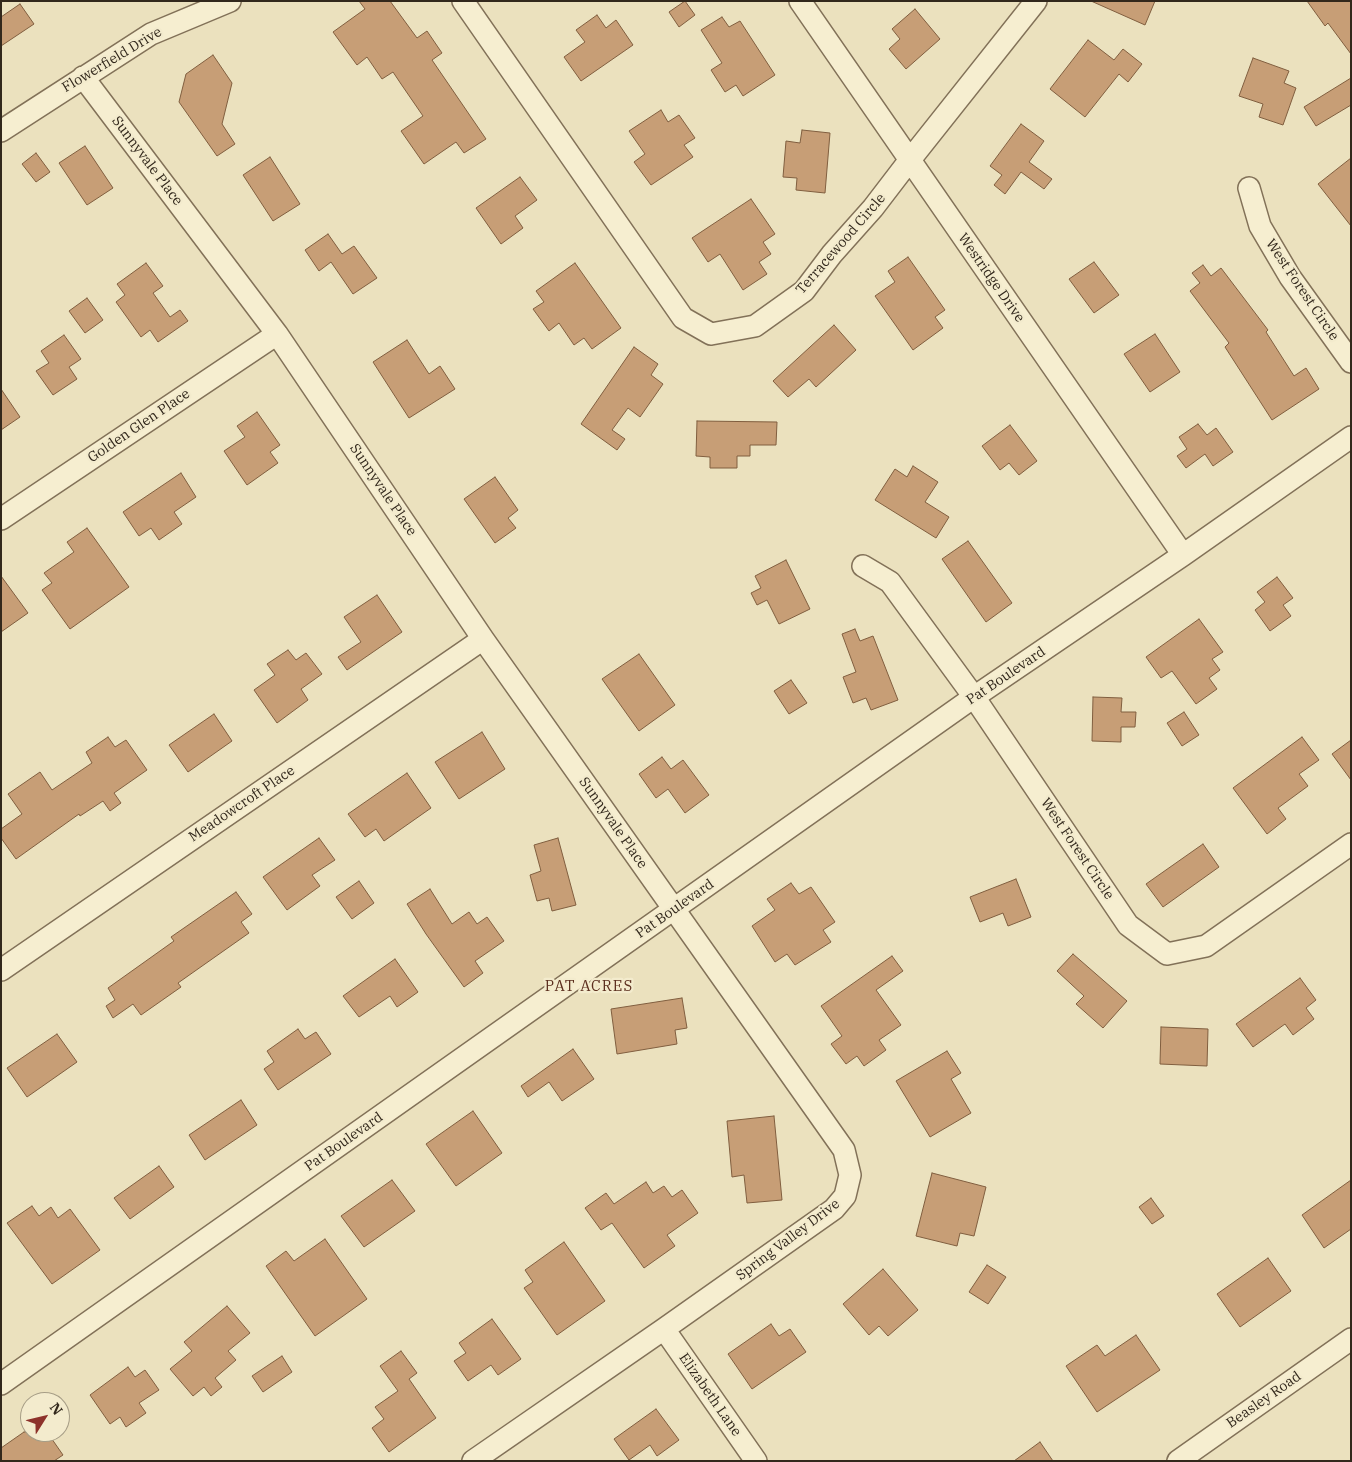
<!DOCTYPE html>
<style>
body{margin:0}
#map{position:relative;width:1352px;height:1462px;overflow:hidden;background:#ebe1be;font-family:"IBM Plex Serif",serif}
canvas{display:block}
.frame{position:absolute;inset:0;border:2px solid #32281c;pointer-events:none}
.north{position:absolute;left:20px;top:1392px;width:50px;height:50px;box-sizing:border-box;background:#f3ebcd;border:1px solid #a69d86;border-radius:50%;rotate:54deg;font-size:14px;font-weight:700;line-height:20px;text-align:center;color:#32281c}
.north::after{content:'';display:block;margin:auto;width:18px;height:22px;background:#8d322b;clip-path:polygon(50% 0,100% 100%,50% 72%,0 100%)}
</style>
<div id="map">
<canvas width="1352" height="1462"></canvas>
<div class="frame"></div>
<div class="north">N</div>
</div>
<script>
const g = document.querySelector('canvas').getContext('2d');
g.lineJoin = 'round';
function paint(path, color) {
  g.fillStyle = color;
  g.fill(path, 'evenodd');
}
function poly(rows) {
  const path = new Path2D();
  for (const r of rows) {
    path.moveTo(r[0], r[1]);
    for (let i = 2; i < r.length; i += 2) path.lineTo(r[i], r[i + 1]);
  }
  return path;
}
function trace(path, color, width, dash) {
  g.strokeStyle = color;
  g.lineWidth = width;
  g.lineCap = dash ? 'butt' : 'round';
  g.setLineDash(dash || []);
  g.stroke(path);
}
function label(font, color, halo, rows, align = 'center') {
  g.font = font + ' "IBM Plex Serif",serif';
  g.lineWidth = 4.5;
  g.setLineDash([]);
  g.textBaseline = 'middle';
  g.strokeStyle = halo;
  g.fillStyle = color;
  for (const [text, x, y, turn = 0] of rows) {
    g.save();
    g.translate(x, y);
    g.rotate((+turn || 0) * Math.PI / 180);
    g.textAlign = isNaN(turn) ? turn : align;
    if (halo) g.strokeText(text, 0, 0);
    g.fillText(text, 0, 0);
    g.restore();
  }
}
const building = poly([
 [359,1,390,1,417,38,427,31,442,53,432,60,486,139,464,153,456,142,424,164,401,131,423,116,401,84,393,72,382,79,367,57,357,65,333,32,365,9,359,1],
 [685,1,695,15,679,27,669,12,685,1],
 [1091,1,1155,1,1145,25,1091,1],
 [1307,1,1351,1,1351,54,1328,23,1325,26,1307,1],
 [20,4,34,24,1,46,1,17,20,4],
 [915,9,940,39,906,69,889,49,900,39,892,29,915,9],
 [597,15,606,28,616,20,633,45,581,81,564,57,585,42,576,30,597,15],
 [722,17,729,27,740,21,775,75,743,96,736,85,725,92,711,70,722,63,701,30,722,17],
 [1088,40,1114,60,1123,49,1142,64,1128,82,1119,74,1085,117,1050,89,1088,40],
 [213,55,232,83,222,124,235,144,217,156,179,102,186,74,213,55],
 [1253,58,1289,71,1284,83,1296,88,1283,125,1259,117,1263,104,1239,96,1253,58],
 [1351,78,1351,105,1316,126,1304,107,1351,78],
 [661,110,668,122,679,115,695,138,684,145,693,157,651,185,634,162,645,154,629,131,661,110],
 [1021,124,1044,141,1029,162,1052,179,1044,189,1021,172,1005,194,994,185,1002,175,990,166,1021,124],
 [802,130,830,133,825,193,796,190,797,178,783,177,786,141,800,143,802,130],
 [85,146,113,188,87,205,59,163,85,146],
 [36,153,50,172,36,182,22,164,36,153],
 [270,157,300,204,273,221,243,175,270,157],
 [1351,158,1351,226,1318,184,1351,158],
 [520,177,537,200,515,216,523,228,501,244,476,208,520,177],
 [751,199,775,234,763,242,771,254,759,262,767,274,743,290,720,254,708,262,692,238,751,199],
 [328,234,342,254,354,246,377,278,353,294,331,262,319,271,305,250,328,234],
 [908,257,945,310,935,317,943,328,913,350,875,296,895,282,888,271,908,257],
 [1094,262,1119,295,1094,313,1069,279,1094,262],
 [146,263,163,286,153,293,170,317,180,310,188,321,158,342,150,330,141,337,116,302,125,295,117,284,146,263],
 [575,263,621,328,592,349,584,338,574,345,559,323,549,331,533,309,544,302,536,291,575,263],
 [1203,265,1211,276,1221,268,1268,330,1266,332,1294,376,1306,368,1319,389,1272,420,1225,347,1229,343,1190,291,1200,283,1192,273,1203,265],
 [87,298,103,320,85,333,69,311,87,298],
 [834,325,856,350,816,387,809,379,788,397,773,381,834,325],
 [1155,334,1180,372,1150,392,1124,354,1155,334],
 [64,335,81,359,69,367,77,379,53,395,36,371,49,363,41,351,64,335],
 [407,340,429,374,440,366,455,389,409,418,373,362,407,340],
 [634,347,658,364,651,375,663,384,640,417,628,408,612,430,625,439,617,450,581,424,634,347],
 [1,389,20,417,1,430,1,389],
 [257,412,280,445,270,452,278,463,247,485,224,451,245,437,237,426,257,412],
 [697,421,777,422,776,445,750,445,750,456,737,456,737,468,710,468,710,457,696,456,697,421],
 [1198,424,1207,435,1216,428,1233,452,1213,466,1205,454,1186,468,1177,456,1187,449,1179,437,1198,424],
 [1010,425,1037,461,1019,475,1009,463,1000,470,982,446,1010,425],
 [913,466,938,482,925,502,949,517,936,538,875,500,895,469,907,477,913,466],
 [181,473,196,497,174,512,182,524,159,540,151,528,139,536,123,512,181,473],
 [495,477,518,510,508,518,516,528,495,543,464,499,495,477],
 [87,528,129,587,70,629,42,590,52,583,44,573,74,552,67,542,87,528],
 [968,541,1012,603,986,622,942,559,968,541],
 [786,560,810,609,779,624,767,600,757,605,751,593,761,588,755,576,786,560],
 [1,576,28,613,1,632,1,576],
 [1277,577,1293,598,1283,605,1291,616,1270,631,1255,610,1265,602,1257,592,1277,577],
 [377,595,402,632,347,670,338,657,361,642,344,617,377,595],
 [1199,619,1223,652,1212,659,1220,670,1209,678,1217,689,1196,704,1172,671,1161,678,1146,657,1199,619],
 [855,629,860,641,873,636,898,700,871,710,866,698,853,703,843,677,856,672,842,634,855,629],
 [288,650,296,660,306,653,322,674,301,689,308,700,277,723,254,690,275,675,267,664,288,650],
 [639,654,675,705,639,731,602,679,639,654],
 [791,680,807,703,789,714,774,691,791,680],
 [1093,697,1122,698,1121,712,1136,712,1135,727,1121,727,1121,742,1092,741,1093,697],
 [1184,712,1199,735,1182,746,1167,723,1184,712],
 [214,714,232,741,188,772,169,745,214,714],
 [482,732,505,769,459,799,435,762,482,732],
 [108,737,115,747,126,740,147,770,114,793,121,803,110,811,103,801,80,816,79,814,16,859,1,838,1,829,22,814,8,794,40,772,52,790,92,763,86,752,108,737],
 [1302,737,1319,760,1299,774,1308,786,1278,808,1286,819,1267,834,1233,788,1302,737],
 [1351,740,1351,780,1332,754,1351,740],
 [662,757,671,769,683,760,709,795,685,813,668,789,656,798,639,774,662,757],
 [407,773,431,808,384,841,376,829,365,837,348,814,407,773],
 [319,838,335,860,312,875,320,886,287,910,263,877,319,838],
 [558,838,576,905,552,911,549,898,537,901,530,875,541,871,534,845,558,838],
 [1203,844,1219,867,1163,907,1146,884,1203,844],
 [1016,879,1031,917,1008,926,1003,913,980,922,970,897,1016,879],
 [359,881,374,903,352,919,336,897,359,881],
 [791,883,799,894,811,887,835,922,823,930,831,942,795,965,787,954,775,962,752,926,775,910,767,899,791,883],
 [430,889,452,924,469,912,477,924,487,917,504,941,475,961,483,973,464,987,426,934,407,904,430,889],
 [236,892,252,914,241,922,249,933,178,983,181,987,141,1015,133,1004,113,1018,106,1006,115,1000,108,988,174,941,171,937,236,892],
 [1073,954,1127,1001,1103,1028,1076,1004,1084,996,1057,971,1073,954],
 [892,956,903,971,876,990,901,1025,879,1040,886,1050,864,1066,857,1056,846,1064,831,1044,842,1036,821,1006,892,956],
 [395,959,418,992,397,1007,390,996,359,1017,343,996,395,959],
 [1300,978,1316,1000,1306,1008,1314,1019,1293,1035,1285,1024,1253,1047,1236,1024,1300,978],
 [682,998,687,1028,675,1030,677,1044,617,1054,611,1009,682,998],
 [1161,1027,1208,1029,1207,1066,1160,1064,1161,1027],
 [298,1029,305,1039,316,1032,331,1054,278,1090,264,1069,274,1062,267,1051,298,1029],
 [57,1034,77,1062,27,1097,7,1068,57,1034],
 [573,1049,594,1079,562,1101,549,1082,528,1097,521,1086,573,1049],
 [947,1051,961,1073,951,1079,971,1113,930,1137,896,1081,947,1051],
 [241,1100,257,1125,205,1160,189,1135,241,1100],
 [473,1111,502,1153,456,1186,426,1144,473,1111],
 [774,1116,782,1200,747,1203,744,1175,732,1177,727,1121,774,1116],
 [159,1166,174,1187,130,1219,114,1198,159,1166],
 [932,1173,986,1187,974,1236,960,1233,957,1246,916,1236,932,1173],
 [392,1180,415,1211,364,1247,341,1216,392,1180],
 [1351,1180,1351,1229,1324,1248,1302,1215,1351,1180],
 [646,1182,653,1193,664,1186,672,1197,682,1190,698,1213,667,1235,675,1246,644,1268,612,1223,601,1230,585,1208,606,1193,614,1204,646,1182],
 [1151,1198,1164,1216,1152,1224,1139,1207,1151,1198],
 [32,1206,39,1216,51,1207,58,1218,70,1209,100,1250,52,1284,7,1223,32,1206],
 [325,1239,367,1299,315,1336,266,1266,286,1251,294,1261,325,1239],
 [564,1242,605,1301,557,1335,524,1288,533,1282,525,1270,564,1242],
 [1268,1258,1291,1291,1240,1327,1217,1294,1268,1258],
 [987,1265,1006,1277,988,1304,969,1292,987,1265],
 [883,1269,918,1310,888,1336,879,1326,869,1335,843,1304,883,1269],
 [227,1306,250,1333,228,1351,236,1360,215,1378,222,1387,211,1396,204,1387,193,1396,170,1369,192,1351,184,1342,227,1306],
 [492,1319,521,1359,498,1375,491,1365,468,1381,454,1361,466,1353,459,1343,492,1319],
 [771,1324,779,1336,790,1329,806,1352,752,1389,728,1354,771,1324],
 [1136,1335,1160,1370,1097,1412,1066,1366,1097,1345,1105,1356,1136,1335],
 [401,1351,417,1373,409,1379,436,1418,389,1452,372,1428,384,1419,375,1407,398,1391,380,1366,401,1351],
 [282,1356,292,1372,263,1392,252,1376,282,1356],
 [128,1367,135,1377,145,1370,159,1390,139,1403,146,1413,126,1427,120,1417,110,1424,90,1395,128,1367],
 [656,1409,679,1440,657,1456,650,1445,629,1460,614,1439,656,1409],
 [24,1432,47,1432,63,1455,54,1461,1,1461,1,1448,24,1432],
 [1040,1442,1053,1461,1014,1461,1040,1442]
]);
paint(building, '#c79e76');
trace(building, '#805e3f', 1);
const minor = poly([
 [463,1,683,318,711,334,755,326,804,291,832,254,873,208,909,161,1036,1],
 [800,1,1183,555],
 [83,77,277,334,483,639,844,1150,850,1175,845,1196,834,1209,664,1329,473,1461],
 [1,131,151,34,230,1],
 [1249,188,1260,226,1290,277,1351,362],
 [1,519,277,334],
 [863,566,890,582,974,697,1128,925,1167,954,1206,946,1351,844],
 [1,970,483,639],
 [664,1329,756,1461],
 [1,1384,974,697,1183,555,1351,437],
 [1178,1461,1351,1339]
]);
trace(minor, '#827158', 24);
trace(minor, '#f6eed0', 21);
label('14px', '#32281c', '#f3ebcd', [
 ["Flowerfield Drive",112,60,-31],
 ["Sunnyvale Place",147,161,53],
 ["Terracewood Circle",841,244,-49],
 ["Westridge Drive",991,278,55],
 ["West Forest Circle",1302,290,56],
 ["Golden Glen Place",139,426,-34],
 ["Sunnyvale Place",383,490,56],
 ["Pat Boulevard",1006,676,-34],
 ["Meadowcroft Place",242,804,-34],
 ["Sunnyvale Place",613,823,55],
 ["West Forest Circle",1077,849,56],
 ["Pat Boulevard",675,909,-35],
 ["Pat Boulevard",344,1142,-35],
 ["Spring Valley Drive",788,1240,-37],
 ["Elizabeth Lane",710,1395,55],
 ["Beasley Road",1264,1400,-35]
]);
g.letterSpacing = '1px';
label('15px', '#5c2f1e', '#f3ebcd', [
 ["PAT ACRES",589,987]
]);
g.letterSpacing = '0px';
</script>
